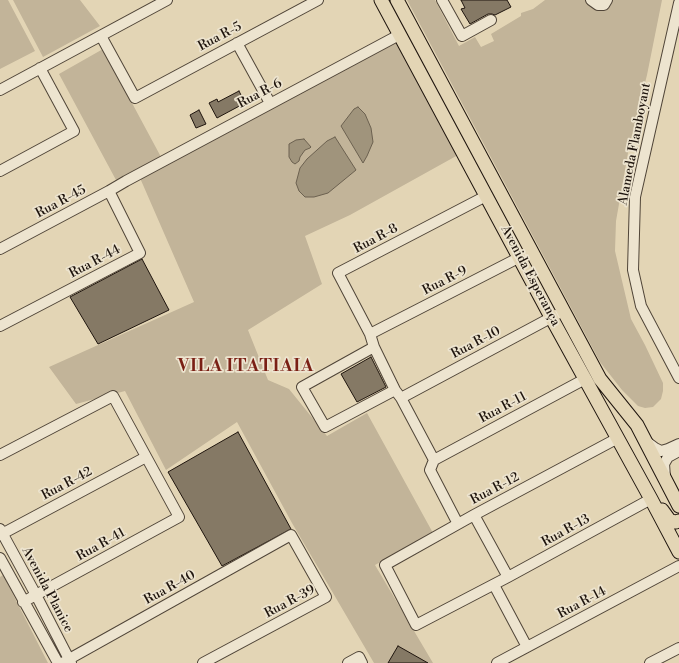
<!DOCTYPE html>
<meta charset="utf-8">
<style>
body{margin:0}
canvas{display:block;background:#e3d5b5}
</style>
<canvas width="679" height="663"></canvas>
<script>
const g = document.querySelector('canvas').getContext('2d');
g.lineJoin = 'round';
function paint(path, color) {
  g.fillStyle = color;
  g.fill(path, 'evenodd');
}
function poly(rows) {
  const path = new Path2D();
  for (const r of rows) {
    path.moveTo(r[0], r[1]);
    for (let i = 2; i < r.length; i += 2) path.lineTo(r[i], r[i + 1]);
  }
  return path;
}
function trace(path, color, width, dash) {
  g.strokeStyle = color;
  g.lineWidth = width;
  g.lineCap = dash ? 'butt' : 'round';
  g.setLineDash(dash || []);
  g.stroke(path);
}
function label(font, color, halo, rows, align = 'center') {
  g.font = font + ' "Libre Bodoni",serif';
  g.lineWidth = 3.5;
  g.setLineDash([]);
  g.textBaseline = 'middle';
  g.strokeStyle = halo;
  g.fillStyle = color;
  for (const [text, x, y, turn = 0] of rows) {
    g.save();
    g.translate(x, y);
    g.rotate((+turn || 0) * Math.PI / 180);
    g.textAlign = isNaN(turn) ? turn : align;
    if (halo) g.strokeText(text, 0, 0);
    g.fillText(text, 0, 0);
    g.restore();
  }
}
paint(poly([
 [0,0,8,0,35,51,0,69],
 [13,0,80,0,100,26,43,57],
 [407,0,435,0,459,46,475,37,481,47,494,41,491,34,521,16,521,13,533,9,545,0,662,0,647,75,629,147,616,221,615,251,631,319,645,345,663,383,663,391,661,399,653,407,645,408,638,406,622,390,600,362],
 [396,41,458,155,350,215,305,236,322,284,248,330,268,380,289,389,327,436,367,413,433,533,375,565,433,663,374,663,292,523,237,422,166,470,125,391,76,404,49,367,194,302,140,178],
 [103,49,161,157,116,180,59,74],
 [3,575,48,663,0,663,0,577]
]), '#c2b499');
const water = poly([
 [358,107,365,114,371,128,373,142,367,156,363,163,341,126,354,109,358,107],
 [335,137,356,170,328,193,314,197,305,197,299,191,296,183,300,168,307,159,327,141,335,137],
 [304,139,311,147,310,148,305,150,300,157,299,161,295,164,292,162,289,157,289,144,296,140,304,139]
]);
paint(water, '#a0947c');
trace(water, '#6c6150', 1);
const building = poly([
 [461,0,507,0,511,7,495,15,492,14,488,14,470,24,461,9,465,8,461,0],
 [239,91,245,103,217,118,209,103,217,99,218,102,239,91],
 [199,110,206,124,196,128,190,115,199,110],
 [142,259,169,310,98,344,70,297,142,259],
 [371,357,386,387,357,402,341,374,371,357],
 [238,432,291,529,222,566,168,472,238,432],
 [398,646,428,663,388,663,398,646]
]);
paint(building, '#857965');
trace(building, '#1f150e', 1);
const minor = poly([
 [442,0,462,36,491,20],
 [591,0,598,5,604,5,607,0],
 [679,3,635,197,633,270,641,306,679,378],
 [101,36,135,98,318,0],
 [237,43,270,103],
 [0,90,167,0],
 [0,171,74,131,40,68],
 [0,249,109,191,126,181,399,35],
 [0,326,140,253,109,191],
 [370,334,524,255],
 [374,347,302,387,325,427,395,390],
 [401,398,556,315],
 [618,438,474,515,385,565,416,625,508,577,651,499],
 [647,442,655,448,661,451,668,449,679,444],
 [0,455,113,396,179,517,23,602],
 [434,460,585,379],
 [665,477,664,464,668,457,679,451],
 [474,515,508,577],
 [458,524,430,470,434,460,401,398,395,390,374,347,370,334,338,273,486,196],
 [0,529,36,595,71,663],
 [0,535,146,457],
 [0,558,58,663],
 [494,585,527,647],
 [62,663,291,535,326,597,203,663],
 [348,663,359,657,362,663],
 [497,663,679,566],
 [650,663,679,648]
]);
const major = poly([
 [381,0,551,317,651,499,679,552],
 [397,0,600,379,637,425,679,506],
 [662,510,670,521,676,522,679,521]
]);
trace(minor, '#504538', 12);
trace(major, '#1f150e', 15);
trace(minor, '#ede4cf', 10);
trace(major, '#e3d5b5', 13);
label('13px', '#1f150e', '#ede4cf', [
 ["Rua R-5",220,37,-28],
 ["Rua R-6",260,94,-28],
 ["Alameda Flamboyant",635,144,-79],
 ["Rua R-45",61,202,-28],
 ["Rua R-8",376,239,-28],
 ["Rua R-44",95,262,-28],
 ["Avenida Esperança",530,276,62],
 ["Rua R-9",445,281,-27],
 ["Rua R-10",476,343,-28],
 ["Rua R-11",503,408,-28],
 ["Rua R-42",67,484,-28],
 ["Rua R-12",495,489,-28],
 ["Rua R-13",566,531,-29],
 ["Rua R-41",101,545,-29],
 ["Rua R-40",170,588,-29],
 ["Avenida Planice",47,590,62],
 ["Rua R-39",290,602,-28],
 ["Rua R-14",582,603,-28]
]);
g.letterSpacing = '1px';
label('bold 17px', '#7a1f14', '#ede4cf', [
 ["VILA ITATIAIA",246,367]
]);
g.letterSpacing = '0px';
</script>
